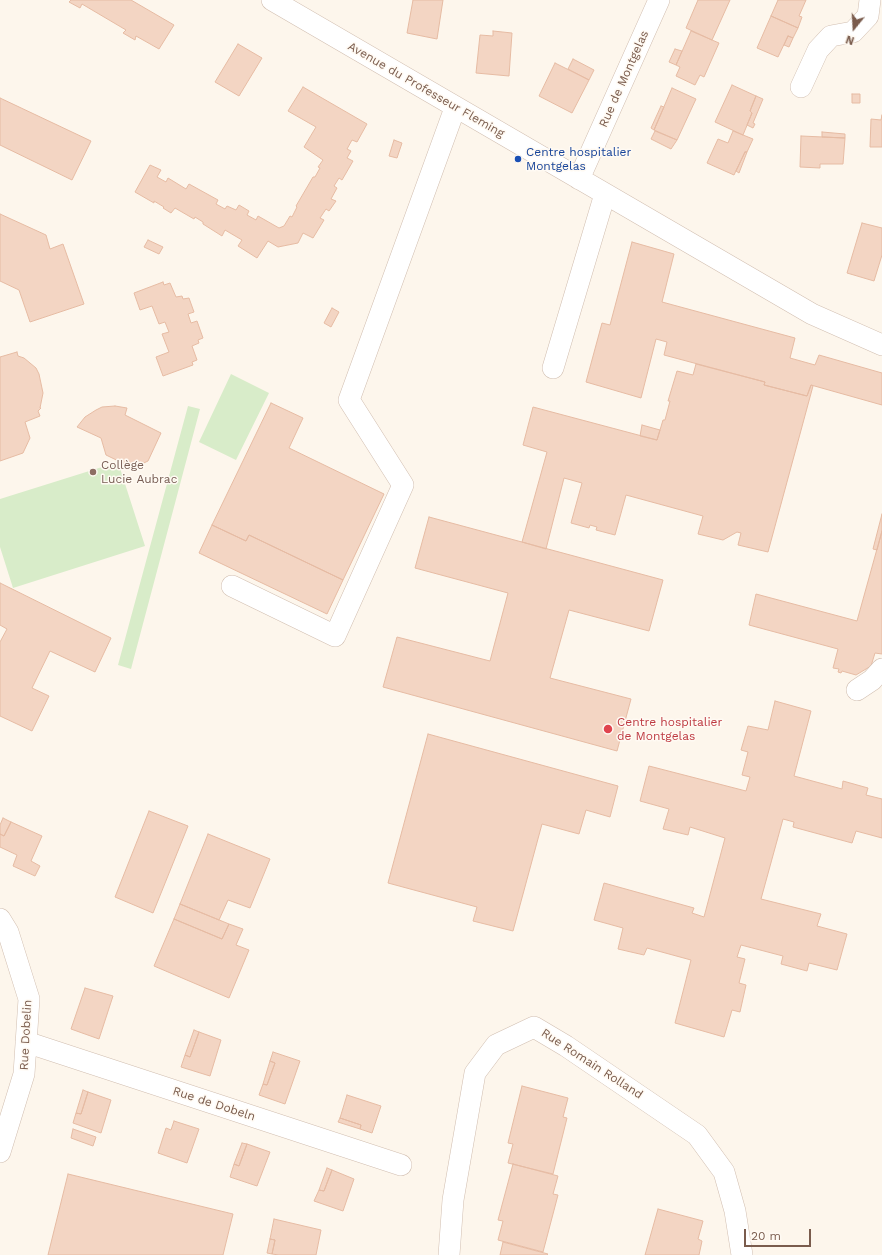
<!DOCTYPE html>
<meta charset="utf-8">
<style>
body{margin:0}
#map{position:relative;width:882px;height:1255px;overflow:hidden;background:#fdf6ec;font-family:"Work Sans",sans-serif}
canvas{display:block}
.north{position:absolute;left:834px;top:8px;width:40px;height:40px;-webkit-text-stroke:3px #fffaf3;paint-order:stroke;rotate:198deg;font-size:11px;font-weight:700;line-height:16px;text-align:center;color:#7a5c4d}
.north::after{content:'';display:block;margin:auto;width:14px;height:18px;background:#7a5c4d;clip-path:polygon(50% 0,100% 100%,50% 72%,0 100%)}
.scale{position:absolute;left:744px;top:1229px;width:67px;height:18px;box-sizing:border-box;border:2px solid #7a5c4d;border-top:0;padding-left:5px;font-size:12px;line-height:14px;white-space:nowrap;color:#7a5c4d;-webkit-text-stroke:3px #fffaf3;paint-order:stroke}
</style>
<div id="map">
<canvas width="882" height="1255"></canvas>
<div class="north">N</div>
<div class="scale">20 m</div>
</div>
<script>
const g = document.querySelector('canvas').getContext('2d');
g.lineJoin = 'round';
function paint(path, color) {
  g.fillStyle = color;
  g.fill(path, 'evenodd');
}
function poly(rows) {
  const path = new Path2D();
  for (const r of rows) {
    path.moveTo(r[0], r[1]);
    for (let i = 2; i < r.length; i += 2) path.lineTo(r[i], r[i + 1]);
  }
  return path;
}
function trace(path, color, width, dash) {
  g.strokeStyle = color;
  g.lineWidth = width;
  g.lineCap = dash ? 'butt' : 'round';
  g.setLineDash(dash || []);
  g.stroke(path);
}
function label(font, color, halo, rows, align = 'center') {
  g.font = font + ' "Work Sans",sans-serif';
  g.lineWidth = 3;
  g.setLineDash([]);
  g.textBaseline = 'middle';
  g.strokeStyle = halo;
  g.fillStyle = color;
  for (const [text, x, y, turn = 0] of rows) {
    g.save();
    g.translate(x, y);
    g.rotate((+turn || 0) * Math.PI / 180);
    g.textAlign = isNaN(turn) ? turn : align;
    if (halo) g.strokeText(text, 0, 0);
    g.fillText(text, 0, 0);
    g.restore();
  }
}
paint(poly([
 [231,374,269,393,236,460,199,442],
 [188,406,200,409,131,669,118,665],
 [118,462,145,546,13,588,0,547,0,499]
]), '#d8ecc9');
const building = poly([
 [71,0,131,0,174,25,159,49,136,36,135,40,123,33,126,30,82,4,80,8,69,2,71,0],
 [413,0,443,0,437,39,407,33,413,0],
 [698,0,730,0,712,40,686,28,698,0],
 [778,0,806,0,799,16,802,17,798,28,771,16,778,0],
 [771,16,798,28,793,38,788,36,778,57,757,48,771,16],
 [493,31,512,33,509,76,476,73,480,35,493,36,493,31],
 [691,31,719,43,704,77,700,75,695,85,676,76,680,67,676,65,691,31],
 [788,36,793,38,789,47,784,45,788,36],
 [238,44,262,58,239,96,215,82,238,44],
 [675,49,682,51,676,65,669,62,675,49],
 [573,59,594,70,589,80,568,69,573,59],
 [555,63,589,80,572,113,539,96,555,63],
 [732,85,756,96,750,111,752,113,743,135,715,122,732,85],
 [303,87,367,124,357,142,352,140,347,149,351,151,347,158,353,161,342,180,339,178,334,186,337,188,331,199,336,201,329,211,326,209,320,218,324,220,313,238,303,233,298,243,278,247,268,241,257,258,238,246,242,240,225,230,222,236,203,224,203,222,195,217,194,219,175,208,171,213,163,208,164,207,154,201,154,203,135,192,150,165,161,170,157,177,166,182,168,178,186,189,189,184,218,200,216,204,225,209,227,206,236,210,239,205,249,211,247,215,256,220,258,216,279,228,284,226,290,216,292,217,297,207,296,206,313,177,315,177,320,168,318,167,323,160,304,147,316,127,288,111,303,87],
 [672,88,696,99,677,140,654,130,672,88],
 [852,94,860,94,860,103,852,103,852,94],
 [756,96,763,99,753,123,755,124,753,128,747,125,752,113,750,111,756,96],
 [0,98,91,141,72,180,0,145,0,98],
 [661,106,664,107,654,130,651,128,661,106],
 [882,115,882,147,870,147,871,119,881,120,882,115],
 [655,131,677,140,671,149,651,139,655,131],
 [733,131,753,139,747,152,745,152,734,175,707,163,718,139,728,143,733,131],
 [822,132,845,134,845,138,822,137,822,132],
 [801,136,845,138,843,164,820,164,820,168,800,167,801,136],
 [394,140,402,143,397,158,389,156,394,140],
 [745,152,747,152,739,173,736,171,745,152],
 [0,214,46,235,50,249,63,244,84,304,30,322,19,290,0,281,0,214],
 [862,223,882,228,882,255,874,281,847,273,862,223],
 [148,240,163,247,159,254,144,247,148,240],
 [632,242,674,254,662,302,795,338,790,358,815,365,819,355,882,373,882,405,811,385,807,396,764,385,765,382,664,355,667,342,656,339,641,398,586,382,602,323,610,325,632,242],
 [163,282,164,285,170,283,176,297,182,296,183,299,189,298,194,312,188,314,191,323,197,321,203,338,198,340,199,343,192,346,197,360,192,362,193,365,163,376,156,357,169,352,162,334,169,332,165,322,159,324,152,306,140,310,134,293,163,282],
 [332,308,339,312,331,327,324,323,332,308],
 [17,352,18,356,24,358,36,368,39,374,43,393,40,408,41,408,38,411,40,416,25,422,30,438,23,453,0,461,0,357,17,352],
 [696,364,765,382,764,385,807,396,811,385,813,386,768,552,738,545,741,533,737,532,723,540,698,534,703,516,626,495,615,535,596,530,597,527,590,525,589,528,571,523,582,483,564,478,546,549,522,542,547,452,523,445,533,407,657,440,663,420,665,420,670,401,668,401,677,371,693,375,696,364],
 [271,403,303,418,289,448,384,494,343,580,249,535,246,541,212,525,271,403],
 [115,406,127,408,125,415,161,433,148,461,133,468,106,455,101,438,77,427,85,417,96,410,102,407,115,406],
 [642,425,660,430,657,440,640,436,642,425],
 [882,514,882,531,877,550,873,549,882,514],
 [429,517,663,580,649,631,569,610,550,678,631,699,617,751,383,687,397,637,490,661,508,593,415,568,429,517],
 [212,525,246,541,249,535,343,580,327,614,199,553,212,525],
 [882,531,882,654,875,653,871,666,856,675,842,671,841,673,838,672,839,669,833,668,838,649,749,625,756,594,857,621,882,531],
 [0,583,111,638,95,672,50,651,32,688,49,696,32,731,0,716,0,642,7,629,0,625,0,583],
 [775,701,811,711,794,776,842,789,843,781,868,788,866,795,882,799,882,838,856,831,852,843,793,827,794,822,783,819,761,899,821,914,817,926,847,934,837,970,809,963,807,971,781,964,783,956,741,945,737,957,745,959,739,983,746,985,740,1012,732,1010,724,1037,675,1023,691,960,647,948,644,955,618,949,623,928,594,920,604,883,694,908,692,913,704,917,725,838,690,827,688,835,663,829,669,809,640,801,649,766,746,791,750,777,742,775,748,752,741,750,748,726,768,730,775,701],
 [428,734,618,786,610,817,586,810,579,834,542,824,513,931,473,921,477,907,388,883,428,734],
 [149,811,188,826,153,913,115,897,149,811],
 [3,818,11,822,4,836,0,834,0,825,3,818],
 [11,822,42,836,31,861,40,866,35,876,13,866,17,855,0,847,0,834,4,836,11,822],
 [208,834,270,859,250,908,228,900,219,920,180,904,208,834],
 [180,904,229,924,222,939,174,919,180,904],
 [174,919,222,939,229,924,243,929,236,945,249,950,229,998,154,966,174,919],
 [85,988,113,996,99,1039,71,1029,85,988],
 [194,1030,199,1032,190,1057,185,1055,194,1030],
 [199,1032,221,1040,210,1076,181,1067,185,1055,190,1057,199,1032],
 [273,1052,300,1061,285,1104,259,1095,263,1084,267,1085,275,1063,270,1061,273,1052],
 [270,1061,275,1063,267,1085,263,1084,270,1061],
 [522,1086,568,1098,563,1117,567,1118,553,1174,508,1163,513,1144,508,1143,522,1086],
 [83,1090,88,1092,81,1114,76,1113,83,1090],
 [88,1092,111,1100,101,1133,73,1123,76,1113,81,1114,88,1092],
 [347,1095,381,1106,372,1133,360,1129,361,1125,340,1118,347,1095],
 [340,1118,361,1125,360,1129,338,1122,340,1118],
 [174,1121,199,1129,187,1163,158,1153,166,1128,171,1130,174,1121],
 [73,1129,96,1137,93,1146,71,1138,73,1129],
 [242,1143,247,1144,239,1166,234,1164,242,1143],
 [247,1144,270,1152,257,1186,230,1177,234,1164,239,1166,247,1144],
 [513,1164,558,1176,553,1194,558,1195,543,1252,498,1240,503,1221,498,1220,513,1164],
 [327,1168,332,1170,324,1191,319,1190,327,1168],
 [332,1170,354,1179,343,1211,314,1201,319,1190,324,1191,332,1170],
 [68,1174,233,1214,223,1255,48,1255,68,1174],
 [658,1209,703,1221,698,1239,702,1241,699,1255,645,1255,658,1209],
 [274,1219,321,1230,316,1255,279,1255,272,1254,275,1240,270,1239,274,1219],
 [270,1239,275,1240,272,1254,267,1253,270,1239],
 [503,1242,548,1254,547,1255,500,1255,503,1242]
]);
paint(building, '#f3d5c3');
trace(building, '#e6bba3', 1);
const street = poly([
 [272,0,812,314,882,345],
 [801,87,818,50,831,36,853,32,868,16,870,0],
 [579,179,659,0],
 [553,368,605,194],
 [232,586,335,636,403,485,349,400,455,108],
 [857,690,872,680,882,669],
 [0,919,8,932,29,999,24,1074,0,1152],
 [26,1042,401,1165],
 [449,1255,453,1200,475,1073,496,1045,534,1027,566,1046,697,1135,724,1172,735,1211,742,1255]
]);
trace(street, '#d1beb0', 22);
trace(street, '#fff', 21);
for (const [x, y, r, color] of [
 [518,159,4,"#1a4fb4"],
 [93,472,4,"#8d6e63"],
 [608,729,5,"#e0444e"]
]) {
  const dot = new Path2D();
  dot.arc(x, y, r, 0, 2 * Math.PI);
  g.fillStyle = color;
  g.fill(dot);
  trace(dot, '#fffaf3', 1.5);
}
label('12px', '#7a5c4d', '#fffaf3', [
 ["Rue de Montgelas",624,79,-66],
 ["Avenue du Professeur Fleming",426,90,30],
 ["Rue Dobelin",26,1035,-87],
 ["Rue Romain Rolland",592,1064,33],
 ["Rue de Dobeln",214,1104,18]
]);
label('12px', '#164399', '#fffaf3', [
 ["Centre hospitalier",526,152],
 ["Montgelas",526,166]
], 'left');
label('12px', '#785e54', '#fffaf3', [
 ["Collège",101,465],
 ["Lucie Aubrac",101,479]
], 'left');
label('12px', '#be3a42', '#fffaf3', [
 ["Centre hospitalier",617,722],
 ["de Montgelas",617,736]
], 'left');
</script>
